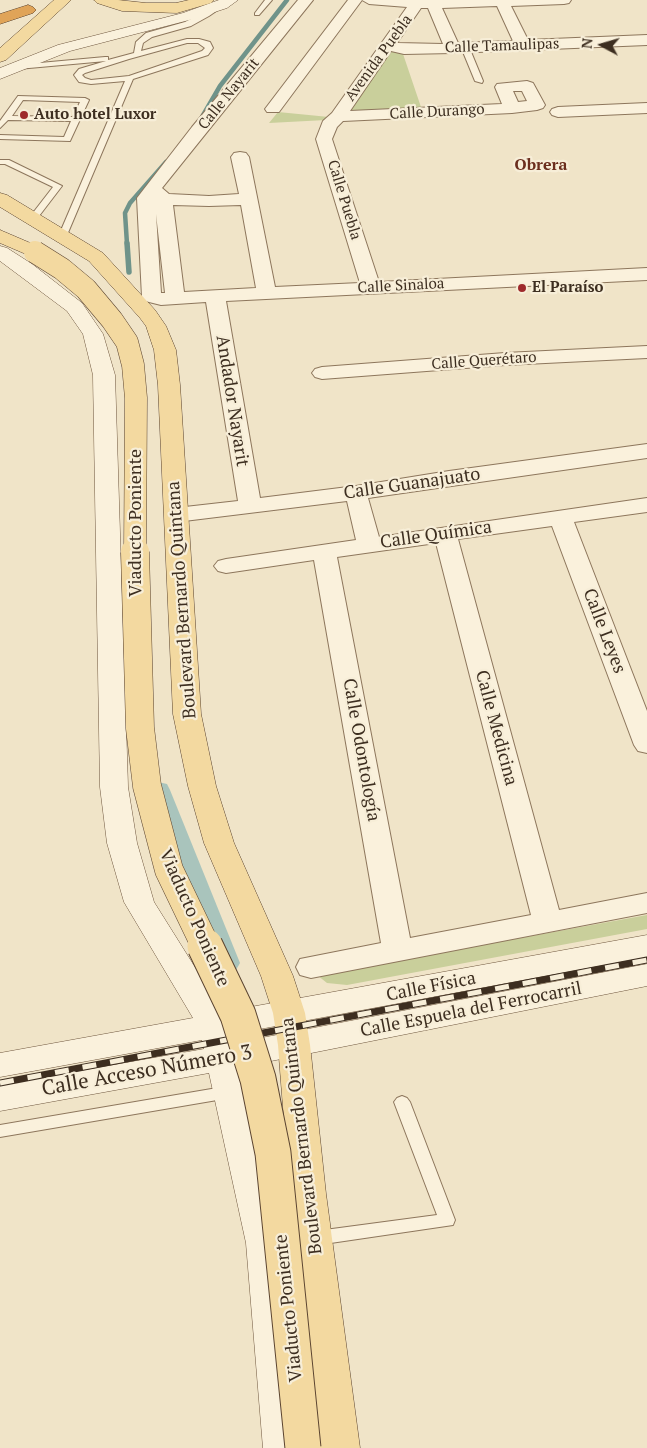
<!DOCTYPE html>
<meta charset="utf-8">
<style>
body{margin:0}
#map{position:relative;width:647px;height:1448px;overflow:hidden;background:#f0e4c8;font-family:"PT Serif",serif}
canvas{display:block}
.north{position:absolute;left:577px;top:20px;width:50px;height:50px;-webkit-text-stroke:4px #f7eed8;paint-order:stroke;rotate:276deg;font-size:14px;font-weight:700;line-height:20px;text-align:center;color:#3d2e20}
.north::after{content:'';display:block;margin:auto;width:18px;height:22px;background:#3d2e20;clip-path:polygon(50% 0,100% 100%,50% 72%,0 100%)}
</style>
<div id="map">
<canvas width="647" height="1448"></canvas>
<div class="north">N</div>
</div>
<script>
const g = document.querySelector('canvas').getContext('2d');
g.lineJoin = 'round';
function paint(path, color) {
  g.fillStyle = color;
  g.fill(path, 'evenodd');
}
function poly(rows) {
  const path = new Path2D();
  for (const r of rows) {
    path.moveTo(r[0], r[1]);
    for (let i = 2; i < r.length; i += 2) path.lineTo(r[i], r[i + 1]);
  }
  return path;
}
function trace(path, color, width, dash) {
  g.strokeStyle = color;
  g.lineWidth = width;
  g.lineCap = dash ? 'butt' : 'round';
  g.setLineDash(dash || []);
  g.stroke(path);
}
function label(font, color, halo, rows, align = 'center') {
  g.font = font + ' "PT Serif",serif';
  g.lineWidth = 4.5;
  g.setLineDash([]);
  g.textBaseline = 'middle';
  g.strokeStyle = halo;
  g.fillStyle = color;
  for (const [text, x, y, turn = 0] of rows) {
    g.save();
    g.translate(x, y);
    g.rotate((+turn || 0) * Math.PI / 180);
    g.textAlign = isNaN(turn) ? turn : align;
    if (halo) g.strokeText(text, 0, 0);
    g.fillText(text, 0, 0);
    g.restore();
  }
}
paint(poly([
 [388,51,402,51,423,113,344,116],
 [278,112,329,117,326,120,269,123],
 [647,915,647,929,347,985,327,983,317,975]
]), '#c9cf9b');
trace(poly([
 [202,117,220,86,287,0],
 [127,244,125,213,130,203,166,162]
]), '#6f938a', 4.5);
trace(poly([
 [127,243,129,272]
]), '#6f938a', 5.5);
paint(poly([
 [158,782,167,784,170,790,240,963,236,970,226,973,216,970,212,963,146,790,149,784,158,782]
]), '#a9c4bc');
const lane = poly([
 [265,0,272,0,259,15,255,15,255,13,265,0],
 [220,4,225,5,209,16,191,26,152,37,143,43,141,51,187,39,199,39,210,42,213,48,208,55,133,79,67,235,60,237,59,235,125,81,91,84,79,82,74,75,79,69,106,61,18,69,14,67,18,65,105,57,108,57,108,60,134,53,136,42,146,33,185,22,220,4],
 [187,43,198,43,205,48,202,51,129,76,91,80,85,78,82,75,85,73,129,59,187,43],
 [462,45,469,47,483,81,482,83,475,81,461,47,462,45],
 [18,96,85,98,89,100,70,141,0,139,0,135,64,137,71,121,8,120,0,128,0,121,18,96],
 [23,100,80,102,73,117,12,116,23,100],
 [0,160,9,160,62,186,36,220,29,218,53,187,5,164,0,164,0,160],
 [229,1086,234,1088,237,1092,234,1096,229,1098,0,1137,0,1125,229,1086],
 [402,1096,407,1098,410,1102,455,1220,453,1225,317,1245,311,1243,309,1238,311,1233,317,1231,437,1215,394,1102,397,1098,402,1096]
]);
const street = poly([
 [298,0,313,0,162,188,169,194,209,196,239,194,231,157,234,153,240,152,246,153,249,157,275,287,360,283,316,139,323,121,332,113,407,7,369,4,362,0,279,112,267,112,265,109,348,0,571,0,569,3,564,4,511,6,528,40,647,35,647,45,453,53,404,54,391,51,350,111,502,104,495,87,497,84,527,81,533,83,545,105,543,108,537,110,512,113,343,121,337,127,332,139,379,282,647,268,647,280,226,301,260,498,356,486,449,471,647,444,647,458,368,498,379,537,647,498,647,512,574,522,647,711,647,753,638,751,634,745,552,526,458,539,559,910,647,893,647,913,311,978,300,975,296,967,300,959,381,943,314,560,226,573,218,571,214,566,218,561,226,559,356,540,347,501,176,522,168,520,165,515,168,510,176,508,238,501,206,302,161,305,145,301,142,297,137,198,192,127,298,0],
 [497,6,513,41,458,43,442,8,497,6],
 [421,8,428,8,443,44,397,43,421,8],
 [513,91,522,91,527,101,518,102,513,91],
 [173,205,209,206,241,205,256,288,184,292,173,205],
 [156,214,165,293,161,293,156,214],
 [436,543,531,915,410,938,337,557,436,543],
 [647,103,647,113,558,117,552,115,550,112,552,109,558,107,647,103],
 [647,346,647,358,505,365,322,379,315,377,312,373,315,369,322,367,505,353,647,346]
]);
const secondary = poly([
 [219,0,238,0,227,8,193,19,70,51,0,79,0,68,58,45,183,13,219,0],
 [0,246,7,248,32,264,82,303,103,334,115,375,128,787,137,843,154,902,223,1012,647,935,647,957,233,1034,235,1043,647,964,647,986,241,1067,282,1243,303,1448,263,1448,246,1243,209,1073,0,1111,0,1085,204,1049,202,1040,0,1077,0,1053,193,1018,124,902,107,843,100,787,93,375,83,334,67,311,0,261,0,246]
]);
const primary = poly([
 [54,0,71,0,6,60,0,62,0,48,54,0],
 [94,0,118,0,146,3,176,3,189,0,214,0,211,3,177,13,122,11,97,3,94,0],
 [0,193,7,195,103,253,155,310,166,326,176,350,180,385,201,714,216,786,234,843,293,976,305,1013,310,1045,326,1194,360,1448,320,1448,290,1194,278,1045,273,1013,261,976,204,843,188,786,173,714,158,385,154,350,146,326,140,318,89,261,0,207,0,193],
 [0,230,42,248,45,252,42,256,35,258,0,243,0,230]
]);
const highway = poly([
 [28,5,33,7,36,10,33,13,0,24,0,14,28,5]
]);
trace(lane, '#8d765c', 2);
trace(street, '#8d765c', 2);
trace(secondary, '#6f573f', 1);
trace(primary, '#5b4430', 1);
trace(highway, '#5b4430', 1);
paint(lane, '#faf1dc');
paint(street, '#faf1dc');
paint(secondary, '#faf1dc');
paint(primary, '#f3d9a0');
paint(highway, '#e0a458');
const rail = poly([
 [0,1083,647,960]
]);
trace(rail, '#3d2e20', 7);
trace(rail, '#f7eed8', 5, [14]);
const primaryBridgeFar2 = poly([
 [35,252,62,269,86,289,112,320,127,342,133,365,136,398,135,553]
]);
const primaryBridgeFar1 = poly([
 [135,552,140,728,147,786,169,870,206,947]
]);
const primaryBridge = poly([
 [205,946,238,1015,258,1079,273,1153,303,1448]
]);
trace(primaryBridgeFar2, '#5b4430', 23, []);
trace(primaryBridgeFar1, '#5b4430', 29, []);
trace(primaryBridge, '#5b4430', 37, []);
trace(primaryBridgeFar2, '#f3d9a0', 22);
trace(primaryBridgeFar1, '#f3d9a0', 28);
trace(primaryBridge, '#f3d9a0', 35);
for (const [x, y, r, color] of [
 [24,115,5,"#9e2a2b"],
 [522,288,5,"#9e2a2b"]
]) {
  const dot = new Path2D();
  dot.arc(x, y, r, 0, 2 * Math.PI);
  g.fillStyle = color;
  g.fill(dot);
  trace(dot, '#f7eed8', 2);
}
label('15px', '#3d2e20', '#f7eed8', [
 ["Calle Tamaulipas",502,46,-2],
 ["Avenida Puebla",379,58,-54],
 ["Calle Nayarit",229,94,-51],
 ["Calle Durango",437,112,-3],
 ["Calle Puebla",344,200,73],
 ["Calle Sinaloa",401,286,-3],
 ["Calle Querétaro",484,361,-4]
]);
label('bold 15px', '#3d2e20', '#f7eed8', [
 ["Auto hotel Luxor",34,115],
 ["El Paraíso",532,288]
], 'left');
label('bold 16px', '#6b2e1e', '#f7eed8', [
 ["Obrera",541,165]
]);
label('18px', '#3d2e20', '#f7eed8', [
 ["Andador Nayarit",232,401,81],
 ["Calle Guanajuato",412,484,-8],
 ["Viaducto Poniente",136,523,-90],
 ["Calle Química",436,535,-8],
 ["Boulevard Bernardo Quintana",182,600,-94],
 ["Calle Leyes",604,631,69],
 ["Calle Medicina",496,728,75],
 ["Calle Odontología",361,750,80],
 ["Viaducto Poniente",194,918,66],
 ["Calle Física",431,987,-11],
 ["Calle Espuela del Ferrocarril",471,1010,-11],
 ["Boulevard Bernardo Quintana",302,1136,-97],
 ["Viaducto Poniente",289,1308,-96]
]);
label('21px', '#3d2e20', '#f7eed8', [
 ["Calle Acceso Número 3",147,1071,-10]
]);
</script>
